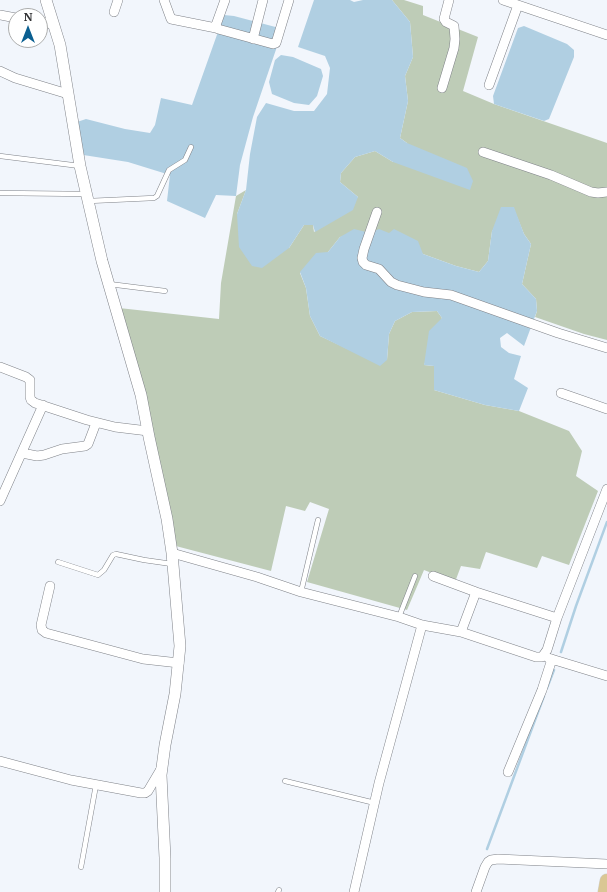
<!DOCTYPE html>
<style>
body{margin:0}
#map{position:relative;width:607px;height:892px;overflow:hidden;background:#f2f6fc;font-family:Merriweather,serif}
canvas{display:block}
.north{position:absolute;left:8px;top:8px;width:40px;height:40px;box-sizing:border-box;background:#fff;border:1px solid #acadad;border-radius:50%;rotate:0deg;font-size:11px;font-weight:700;line-height:16px;text-align:center;color:#303133}
.north::after{content:'';display:block;margin:auto;width:14px;height:18px;background:#0a5f91;clip-path:polygon(50% 0,100% 100%,50% 72%,0 100%)}
</style>
<div id="map">
<canvas width="607" height="892"></canvas>
<div class="north">N</div>
</div>
<script>
const g = document.querySelector('canvas').getContext('2d');
g.lineJoin = 'round';
function paint(path, color) {
  g.fillStyle = color;
  g.fill(path, 'evenodd');
}
function poly(rows) {
  const path = new Path2D();
  for (const r of rows) {
    path.moveTo(r[0], r[1]);
    for (let i = 2; i < r.length; i += 2) path.lineTo(r[i], r[i + 1]);
  }
  return path;
}
function trace(path, color, width, dash) {
  g.strokeStyle = color;
  g.lineWidth = width;
  g.lineCap = dash ? 'butt' : 'round';
  g.setLineDash(dash || []);
  g.stroke(path);
}
paint(poly([
 [392,0,404,0,423,6,423,15,478,37,463,91,494,104,607,143,607,340,584,334,535,317,537,311,536,299,522,284,531,244,524,234,513,207,492,231,488,261,479,272,456,266,423,254,389,233,370,233,340,237,328,252,300,273,306,288,310,316,320,336,348,349,387,360,389,334,395,321,412,312,437,311,442,318,424,365,434,366,434,390,485,405,519,411,569,431,582,451,576,476,598,491,569,565,542,556,537,568,486,552,480,569,461,566,455,582,424,570,407,610,307,582,329,509,310,502,305,511,286,506,271,571,172,545,119,308,219,319,221,283,236,196,246,190,237,214,289,248,304,225,313,225,314,232,358,197,340,182,341,173,355,157,375,151,393,162,407,143,400,138,408,101,405,76,413,57,410,22]
]), '#beccb7');
paint(poly([
 [314,0,350,0,354,2,363,0,392,0,410,22,413,57,405,76,408,101,400,138,407,143,467,168,473,181,470,190,393,162,375,151,355,157,341,173,340,182,358,197,353,210,315,232,313,225,304,225,289,248,262,268,252,266,239,247,237,214,246,190,250,154,257,117,266,103,294,111,314,111,327,94,330,68,325,56,298,47],
 [224,15,234,16,283,29,253,117,240,165,236,196,216,195,205,218,167,201,170,175,128,162,77,154,74,123,86,119,125,129,150,133,155,125,161,98,192,105],
 [524,26,567,44,574,50,574,57,549,119,544,121,494,104,493,96,518,28],
 [281,55,293,57,321,69,323,76,317,96,309,105,294,103,272,94,269,82,275,60],
 [501,207,514,207,524,234,531,244,522,284,536,299,537,311,524,346,507,333,500,338,501,347,509,353,521,356,514,379,528,388,519,411,485,405,434,390,434,366,424,365,429,331,442,318,437,311,412,312,395,321,389,334,387,360,380,366,320,336,310,316,306,288,300,272,316,253,328,252,340,237,354,229,370,233,379,229,389,233,394,229,418,241,423,254,456,266,479,272,488,261,492,231]
]), '#b0cfe2');
trace(poly([
 [561,652,576,606,607,522],
 [547,688,554,670],
 [487,849,544,696]
]), '#b0cfe2', 2.5);
const service = poly([
 [0,156,80,166],
 [0,193,86,194],
 [89,201,154,198,157,196,169,170,185,160,191,147],
 [109,284,165,291],
 [58,562,98,575,104,570,113,555,116,554,144,560,172,564],
 [301,592,318,520],
 [399,617,415,576],
 [285,781,375,803],
 [81,867,96,785],
 [278,892,279,890]
]);
const minor = poly([
 [164,0,171,19,216,28],
 [225,0,216,25,218,29,273,44,276,43,289,0],
 [503,0,607,35],
 [114,12,118,0],
 [0,15,16,18],
 [40,22,53,24],
 [253,39,263,0],
 [0,71,15,78,68,94],
 [489,85,518,5],
 [442,88,454,48,455,39,454,26,446,22,444,19,449,0],
 [483,152,551,175,591,192,598,193,607,192],
 [377,212,364,249,362,258,363,262,366,265,379,269,391,282,397,285,424,292,451,295,558,333,607,348],
 [0,367,26,377,30,380,30,397,31,400,35,403,87,420,115,427,148,431],
 [561,393,607,409],
 [22,453,37,456,44,455,62,449,85,446,88,444,96,423],
 [0,501,43,405],
 [172,553,257,577,301,592,399,617,422,625,461,632,536,657,542,657,547,650,557,618,607,489],
 [433,576,476,592,557,618],
 [50,586,41,625,42,630,46,633,143,659,179,663],
 [461,632,476,592],
 [548,658,607,676],
 [0,761,71,780,141,793,145,793,148,791,161,769],
 [508,772,542,690,552,659],
 [354,892,379,783,422,625],
 [476,892,485,867,488,862,491,860,498,859,607,864]
]);
const tertiary = poly([
 [46,0,60,45,80,166,102,261,141,395,149,437,167,519,172,553,180,646,175,694,165,745,161,775,165,858,165,892]
]);
const primary = poly([
 [605,892,607,881]
]);
trace(service, '#7f8288', 5.5);
trace(minor, '#7f8288', 10);
trace(tertiary, '#7f8288', 12);
trace(primary, '#d1d2d2', 15);
trace(service, '#fff', 4.5);
trace(minor, '#fff', 9);
trace(tertiary, '#fff', 11);
trace(primary, '#dac794', 14);
</script>
